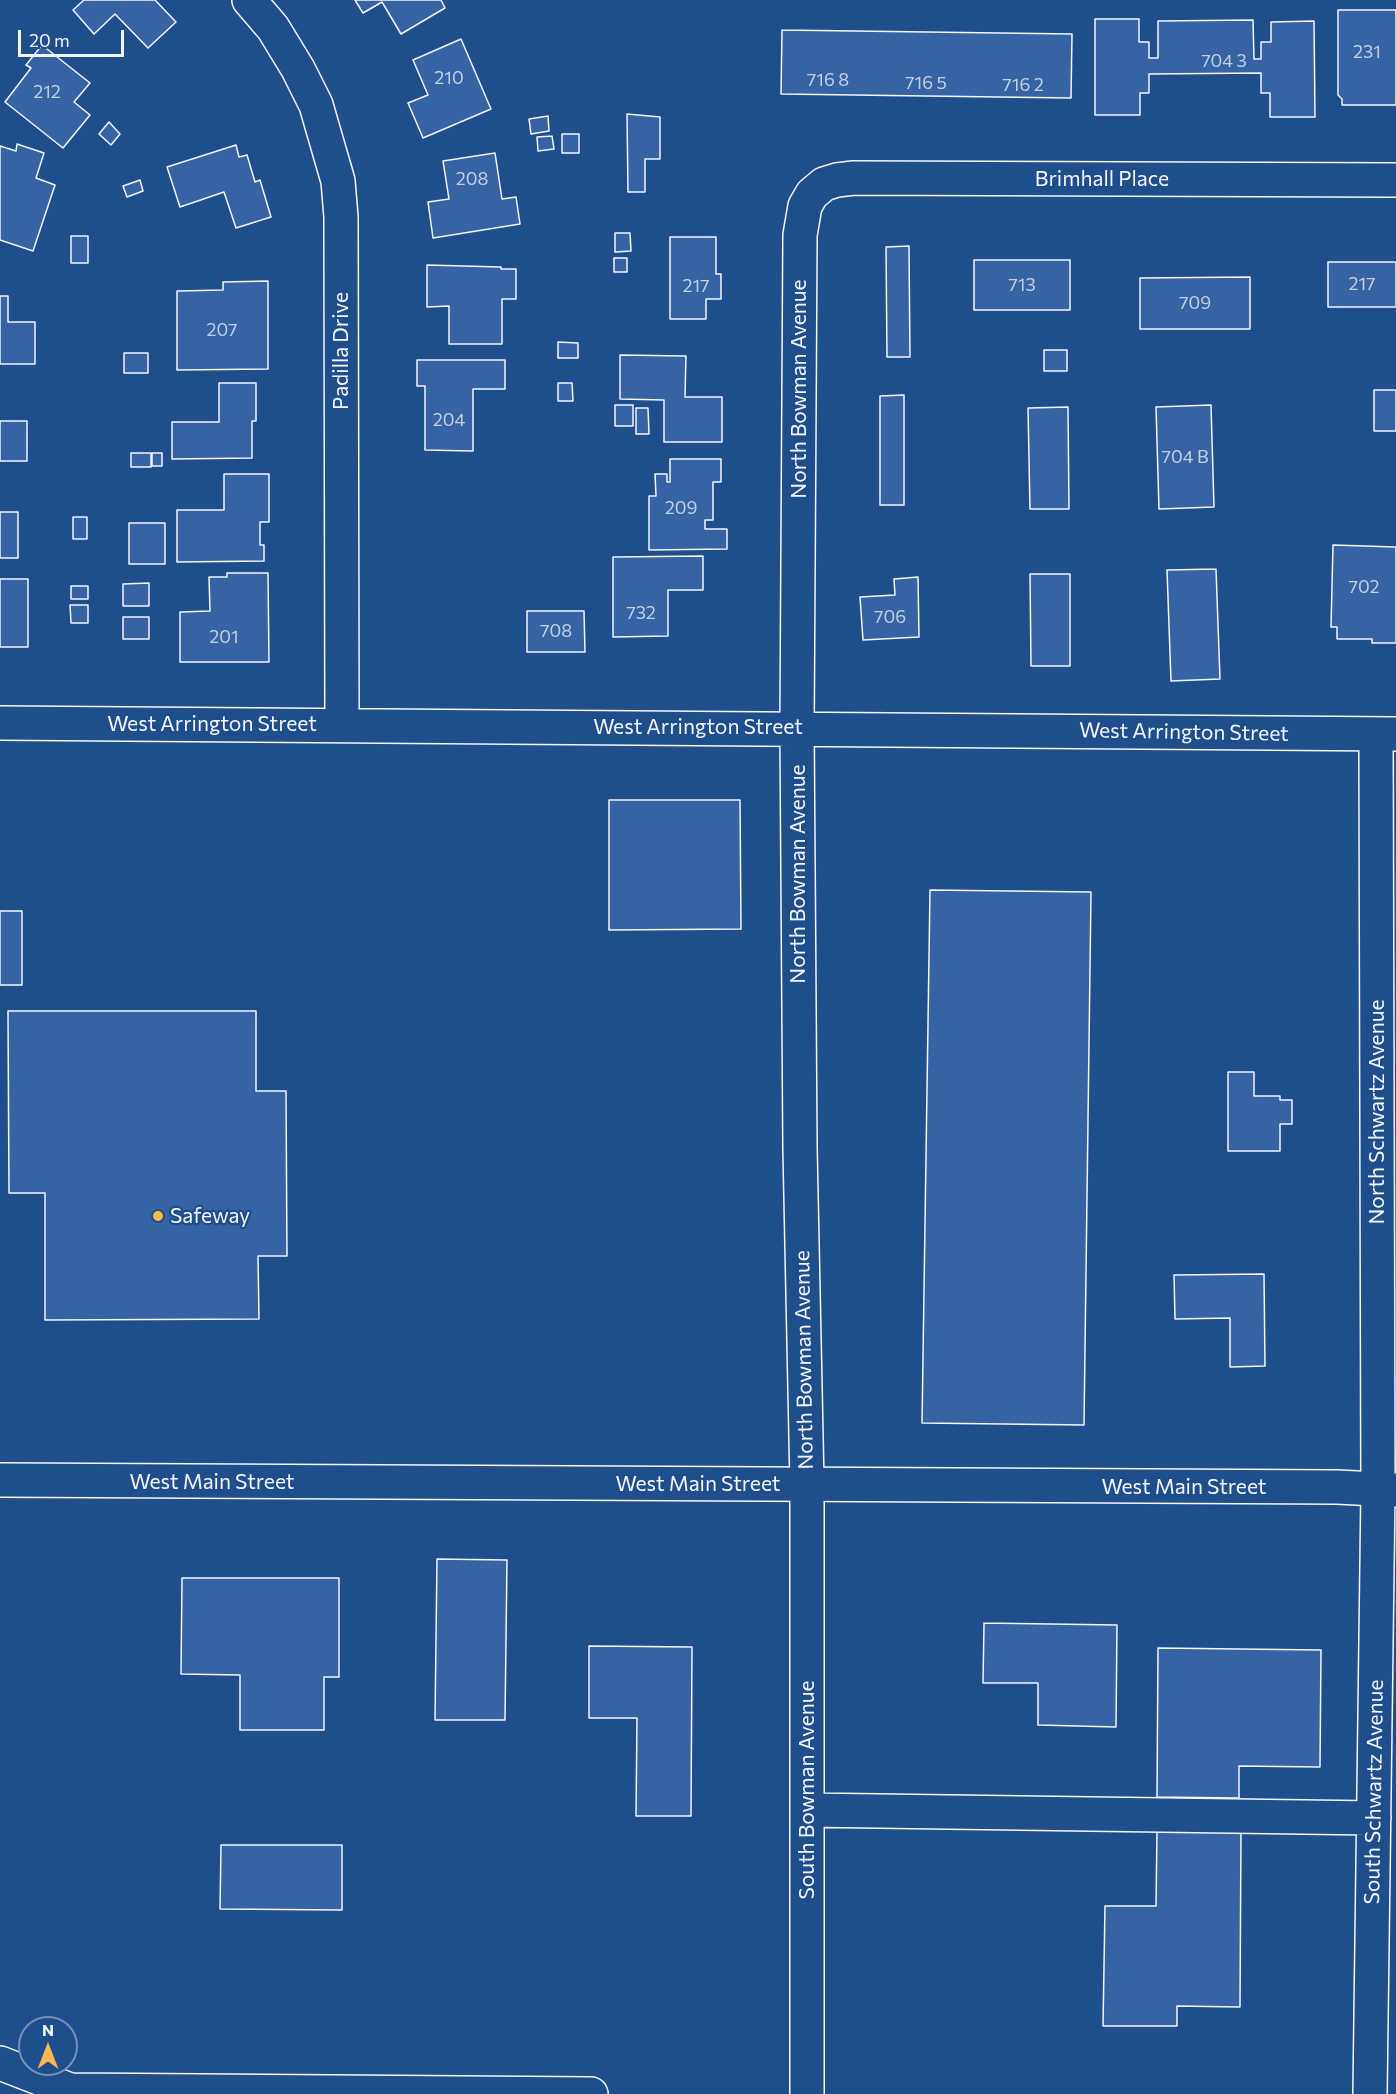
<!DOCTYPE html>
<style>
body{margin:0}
#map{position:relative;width:1396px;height:2094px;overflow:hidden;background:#1f4e8c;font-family:Commissioner,sans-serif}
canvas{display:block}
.north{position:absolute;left:18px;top:2016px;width:60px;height:60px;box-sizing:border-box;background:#1f4e8c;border:2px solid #7391ba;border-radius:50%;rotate:0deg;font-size:16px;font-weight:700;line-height:24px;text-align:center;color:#f2f6ff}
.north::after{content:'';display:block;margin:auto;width:21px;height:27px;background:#ffb74d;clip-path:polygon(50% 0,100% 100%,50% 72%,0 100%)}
.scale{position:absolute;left:18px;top:30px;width:106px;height:27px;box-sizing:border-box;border:3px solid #f2f6ff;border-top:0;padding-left:8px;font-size:18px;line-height:21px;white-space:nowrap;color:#f2f6ff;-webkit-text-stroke:4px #1f4e8c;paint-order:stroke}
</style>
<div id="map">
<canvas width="1396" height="2094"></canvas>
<div class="north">N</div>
<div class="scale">20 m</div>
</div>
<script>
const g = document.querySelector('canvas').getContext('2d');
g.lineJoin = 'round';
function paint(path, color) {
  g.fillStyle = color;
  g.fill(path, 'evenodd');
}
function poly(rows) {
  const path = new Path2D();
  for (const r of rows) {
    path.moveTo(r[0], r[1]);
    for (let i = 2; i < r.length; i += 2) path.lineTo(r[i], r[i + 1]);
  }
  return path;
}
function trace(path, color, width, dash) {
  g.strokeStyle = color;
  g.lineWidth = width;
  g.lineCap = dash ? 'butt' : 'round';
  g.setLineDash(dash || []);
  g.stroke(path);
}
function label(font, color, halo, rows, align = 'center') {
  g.font = font + ' Commissioner,sans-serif';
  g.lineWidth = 4.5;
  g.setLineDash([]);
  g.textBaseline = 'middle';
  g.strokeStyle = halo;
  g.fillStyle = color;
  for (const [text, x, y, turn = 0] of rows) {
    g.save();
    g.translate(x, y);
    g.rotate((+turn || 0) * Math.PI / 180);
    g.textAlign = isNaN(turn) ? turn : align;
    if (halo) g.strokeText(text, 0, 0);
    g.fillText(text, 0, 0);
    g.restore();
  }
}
const building = poly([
 [84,0,155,0,176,22,148,48,115,14,94,34,73,10,84,0],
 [355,0,441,0,445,8,401,34,382,2,363,13,355,0],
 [1338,10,1396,10,1396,105,1342,105,1342,99,1338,95,1338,10],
 [1095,19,1139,19,1139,42,1149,42,1149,58,1158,58,1158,21,1253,20,1254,59,1261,59,1261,42,1271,42,1271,22,1314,21,1315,117,1270,117,1270,93,1261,93,1261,73,1149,74,1149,93,1140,93,1140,115,1095,115,1095,19],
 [782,30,1072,34,1071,98,781,94,782,30],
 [461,39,491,109,423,138,408,103,428,95,413,60,461,39],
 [42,45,90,83,74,102,90,115,63,148,5,102,31,68,26,65,42,45],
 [627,114,660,117,660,159,645,159,645,192,628,192,627,114],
 [548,116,549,131,531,134,529,119,548,116],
 [109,122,120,134,111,145,99,134,109,122],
 [562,134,579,134,579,153,562,153,562,134],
 [552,136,554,149,538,151,537,137,552,136],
 [17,144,44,153,36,178,55,185,33,251,0,240,0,146,16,151,17,144],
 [236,145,239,157,247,155,255,182,260,180,271,217,236,228,224,192,180,207,167,167,236,145],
 [495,153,502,199,516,197,520,224,433,238,428,202,449,199,443,161,495,153],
 [140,180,143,191,127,197,123,186,140,180],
 [615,233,630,233,631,251,615,252,615,233],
 [71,236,88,236,88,263,71,263,71,236],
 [670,237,716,237,716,274,721,274,721,299,706,299,706,319,670,319,670,237],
 [909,246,910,357,887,357,886,247,909,246],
 [614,258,627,258,627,272,614,272,614,258],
 [974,260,1070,260,1070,310,974,310,974,260],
 [1328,262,1396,262,1396,307,1328,307,1328,262],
 [427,265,501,267,501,269,516,269,516,299,502,299,502,344,449,344,449,306,427,307,427,265],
 [1250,277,1250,329,1140,329,1140,278,1250,277],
 [268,281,268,369,177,370,177,291,223,290,223,282,268,281],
 [0,296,8,296,8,322,35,322,35,364,0,364,0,296],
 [558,342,578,343,578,358,558,358,558,342],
 [1044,350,1067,350,1067,371,1044,371,1044,350],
 [124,353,148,353,148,373,124,373,124,353],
 [620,355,686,356,685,397,722,397,722,442,664,442,664,400,620,399,620,355],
 [417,360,505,360,505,389,473,389,473,451,425,450,425,386,417,386,417,360],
 [219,383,256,383,256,421,252,421,252,458,172,459,172,422,219,422,219,383],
 [558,383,572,383,573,401,558,401,558,383],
 [1374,390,1396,390,1396,431,1374,431,1374,390],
 [904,395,904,505,880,505,880,396,904,395],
 [615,405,633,405,633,426,615,426,615,405],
 [1211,405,1214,507,1159,509,1156,407,1211,405],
 [1068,407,1069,509,1030,509,1028,408,1068,407],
 [636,408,648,408,649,434,636,434,636,408],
 [0,421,27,421,27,461,0,461,0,421],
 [131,453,151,453,151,467,131,467,131,453],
 [152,453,162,453,162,466,152,466,152,453],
 [670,459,721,459,721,482,713,482,713,520,705,520,705,529,727,529,727,549,649,550,649,496,656,496,655,474,667,474,667,482,670,482,670,459],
 [224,474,269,474,269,522,260,522,260,545,264,545,264,561,177,562,177,510,224,510,224,474],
 [0,512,18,512,18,558,0,558,0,512],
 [73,517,87,517,87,539,73,539,73,517],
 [129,523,165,523,165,564,129,564,129,523],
 [1333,545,1396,547,1396,643,1372,643,1372,639,1337,639,1337,627,1331,627,1333,545],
 [703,556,703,590,668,590,668,636,613,637,613,557,703,556],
 [1216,569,1220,679,1171,681,1167,570,1216,569],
 [227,573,268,573,269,662,180,662,180,612,210,611,209,577,227,577,227,573],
 [1030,574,1070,574,1070,666,1031,666,1030,574],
 [918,577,919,637,863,640,860,597,895,595,894,579,918,577],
 [0,579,28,579,28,647,0,647,0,579],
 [149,583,149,606,123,606,123,584,149,583],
 [71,586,88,586,88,599,71,599,71,586],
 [70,605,88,605,88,623,71,623,70,605],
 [527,611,584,611,585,652,527,652,527,611],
 [123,617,149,617,149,639,123,639,123,617],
 [609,800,740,800,741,929,609,930,609,800],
 [930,890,1091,892,1084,1425,922,1423,930,890],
 [0,911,22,911,22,985,0,985,0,911],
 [8,1011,256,1011,256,1091,286,1091,287,1256,258,1256,259,1319,45,1320,45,1193,9,1193,8,1011],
 [1228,1072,1254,1072,1254,1096,1280,1096,1280,1100,1292,1100,1292,1124,1280,1124,1280,1151,1228,1151,1228,1072],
 [1264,1274,1265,1366,1230,1367,1230,1318,1175,1319,1174,1275,1264,1274],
 [437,1559,507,1560,505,1720,435,1720,437,1559],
 [182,1578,339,1578,339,1677,324,1677,324,1730,240,1730,240,1675,181,1674,182,1578],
 [984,1623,1117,1625,1116,1727,1038,1725,1038,1683,983,1683,984,1623],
 [589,1646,692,1647,691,1816,636,1816,637,1718,589,1718,589,1646],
 [1158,1648,1321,1650,1320,1767,1239,1766,1239,1798,1157,1797,1158,1648],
 [1157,1830,1241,1831,1240,2007,1177,2006,1177,2026,1103,2026,1105,1906,1156,1906,1157,1830],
 [221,1845,342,1845,342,1910,220,1909,221,1845]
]);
paint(building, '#3563a3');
trace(building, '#f2f6ff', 1.5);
const minor = poly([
 [249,0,273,28,298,69,316,105,338,181,341,217,342,725],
 [0,723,1396,734],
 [807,1810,1374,1818],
 [807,2094,807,1485,800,1148,797,728,800,235,805,206,812,194,824,184,837,180,854,178,1396,180],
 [1370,2094,1378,1490,1376,734]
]);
const major = poly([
 [0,1480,1337,1487,1396,1490],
 [0,2063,70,2090],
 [60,2094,70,2090,591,2094]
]);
trace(minor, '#f2f6ff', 36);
trace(major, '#f2f6ff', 36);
trace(minor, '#1f4e8c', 33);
trace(major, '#1f4e8c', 33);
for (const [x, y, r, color] of [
 [158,1216,6,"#ffb74d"]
]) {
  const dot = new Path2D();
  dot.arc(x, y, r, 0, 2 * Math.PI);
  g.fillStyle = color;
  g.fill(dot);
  trace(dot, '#1f4e8c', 2);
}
label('18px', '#c3d1e8', null, [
 ["231",1367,52],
 ["704 3",1224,61],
 ["210",449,78],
 ["716 8",828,80],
 ["716 5",926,83],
 ["716 2",1023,85],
 ["212",47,92],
 ["208",472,179],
 ["217",1362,284],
 ["713",1022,285],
 ["217",696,286],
 ["709",1195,303],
 ["207",222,330],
 ["204",449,420],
 ["704 B",1185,457],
 ["209",681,508],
 ["702",1364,587],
 ["732",641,613],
 ["706",890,617],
 ["708",556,631],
 ["201",224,637]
]);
label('21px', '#f2f6ff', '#1f4e8c', [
 ["Brimhall Place",1102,179],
 ["Padilla Drive",341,351,-90],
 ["North Bowman Avenue",799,389,-90],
 ["West Arrington Street",212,724],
 ["West Arrington Street",698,727],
 ["West Arrington Street",1184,732,1],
 ["North Bowman Avenue",798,874,-90],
 ["North Schwartz Avenue",1377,1112,-90],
 ["North Bowman Avenue",804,1360,-91],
 ["West Main Street",212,1482],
 ["West Main Street",698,1484],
 ["West Main Street",1184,1487],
 ["South Bowman Avenue",807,1790,-90],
 ["South Schwartz Avenue",1374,1792,-89]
]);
label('21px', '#f2f6ff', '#1f4e8c', [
 ["Safeway",170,1216]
], 'left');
</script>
